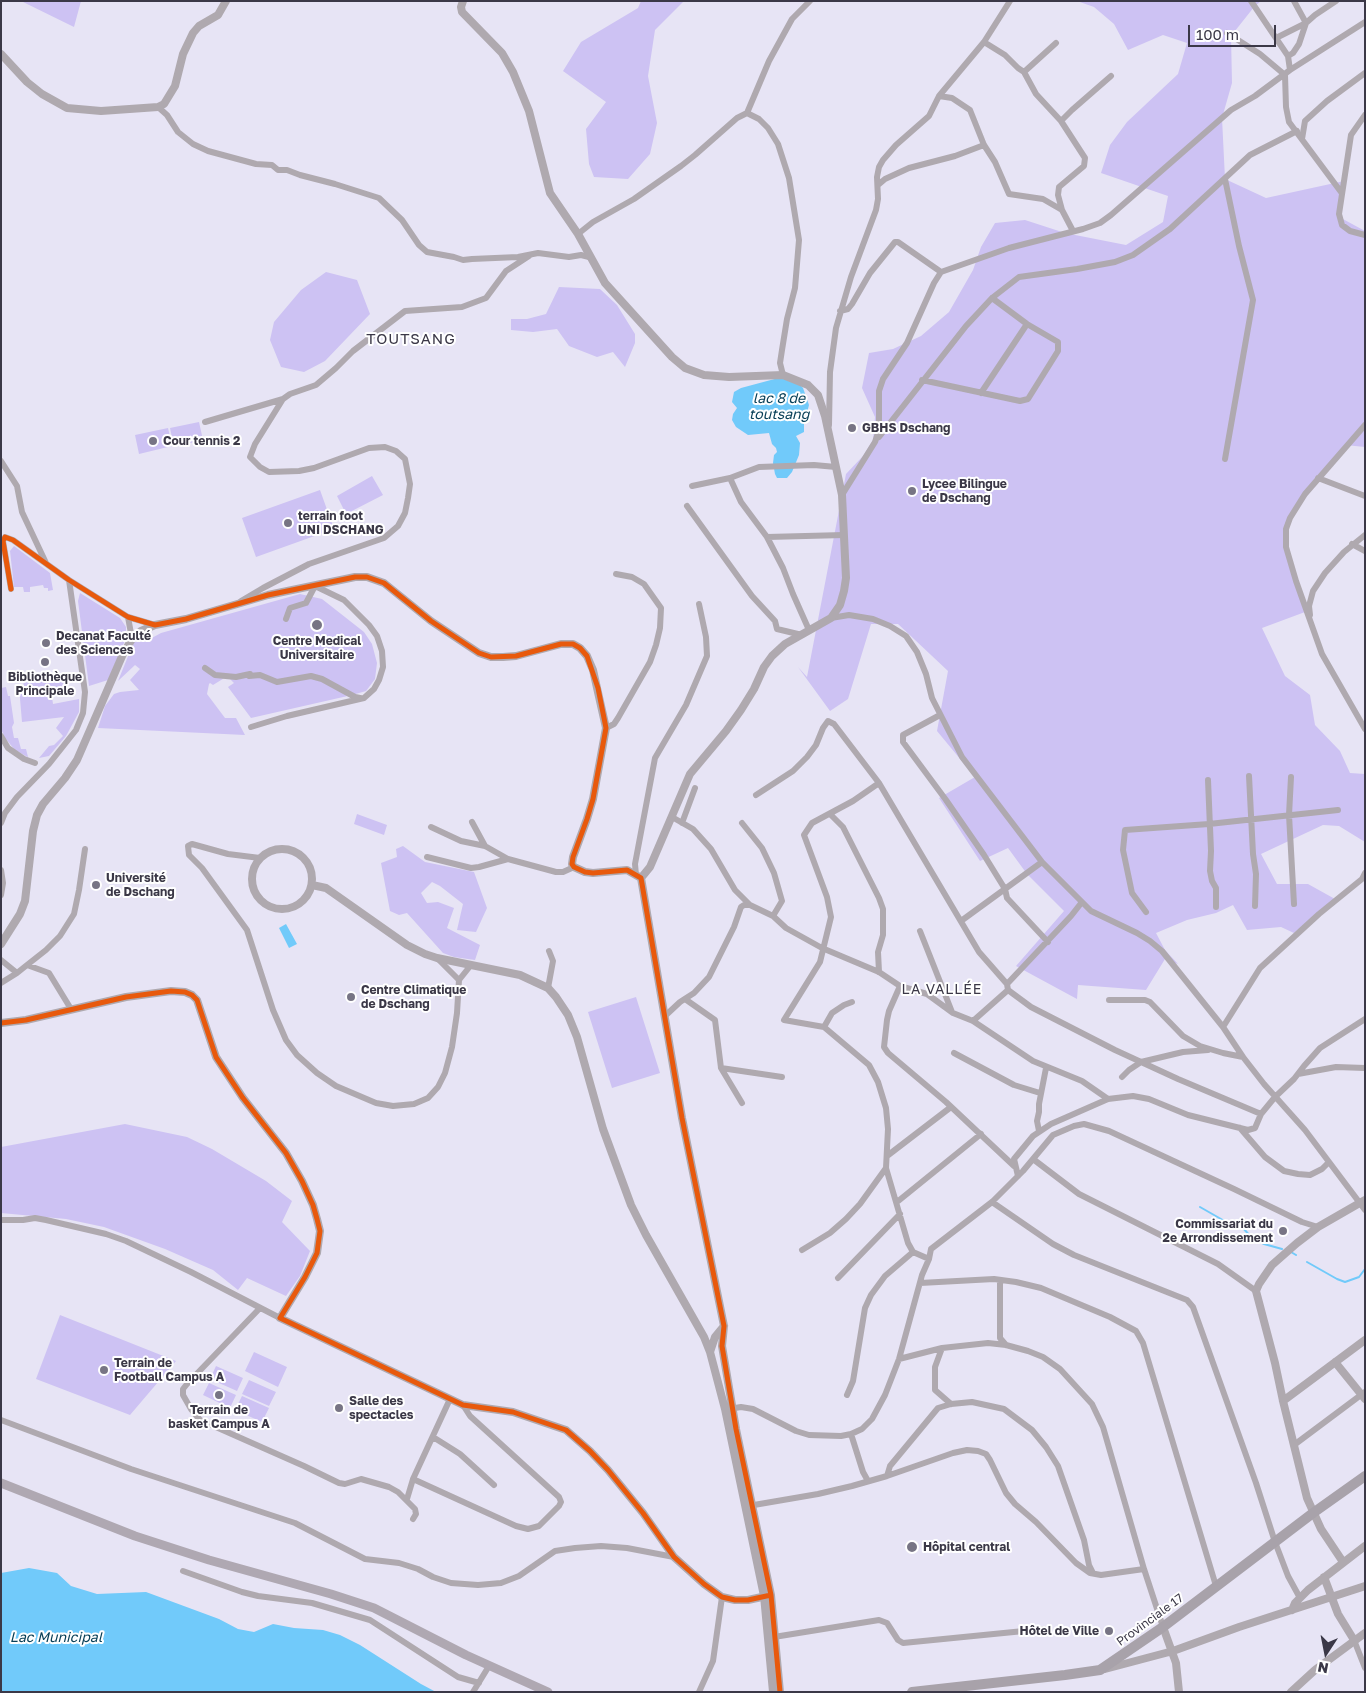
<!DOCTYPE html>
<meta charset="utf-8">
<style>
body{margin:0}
#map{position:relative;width:1366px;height:1693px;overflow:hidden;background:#e7e4f5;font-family:"Golos Text",sans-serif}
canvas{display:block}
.frame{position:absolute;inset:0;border:2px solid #3b3847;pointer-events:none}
.north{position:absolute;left:1301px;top:1628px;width:50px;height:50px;-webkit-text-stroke:4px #fff;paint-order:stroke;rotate:191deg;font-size:14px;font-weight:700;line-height:20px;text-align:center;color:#3b3847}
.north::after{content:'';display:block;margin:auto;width:18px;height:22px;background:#3b3847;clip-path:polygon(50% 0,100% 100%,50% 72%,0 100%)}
.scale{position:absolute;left:1188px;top:25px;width:88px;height:22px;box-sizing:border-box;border:2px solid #3b3847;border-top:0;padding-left:6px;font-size:15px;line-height:18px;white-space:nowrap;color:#3b3847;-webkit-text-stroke:4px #fff;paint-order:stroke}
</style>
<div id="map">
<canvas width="1366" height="1693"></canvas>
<div class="frame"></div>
<div class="north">N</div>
<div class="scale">100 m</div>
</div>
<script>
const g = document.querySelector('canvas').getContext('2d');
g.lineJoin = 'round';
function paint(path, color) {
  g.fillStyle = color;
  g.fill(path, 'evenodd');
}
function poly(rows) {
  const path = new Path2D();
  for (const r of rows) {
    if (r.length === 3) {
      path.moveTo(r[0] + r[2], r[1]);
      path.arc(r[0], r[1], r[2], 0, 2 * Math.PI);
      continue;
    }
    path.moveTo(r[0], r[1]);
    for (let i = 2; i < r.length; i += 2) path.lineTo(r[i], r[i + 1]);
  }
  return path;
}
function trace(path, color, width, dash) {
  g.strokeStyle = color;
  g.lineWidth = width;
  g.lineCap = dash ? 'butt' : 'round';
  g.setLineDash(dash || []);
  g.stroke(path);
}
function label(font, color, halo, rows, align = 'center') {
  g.font = font + ' "Golos Text",sans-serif';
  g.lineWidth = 4;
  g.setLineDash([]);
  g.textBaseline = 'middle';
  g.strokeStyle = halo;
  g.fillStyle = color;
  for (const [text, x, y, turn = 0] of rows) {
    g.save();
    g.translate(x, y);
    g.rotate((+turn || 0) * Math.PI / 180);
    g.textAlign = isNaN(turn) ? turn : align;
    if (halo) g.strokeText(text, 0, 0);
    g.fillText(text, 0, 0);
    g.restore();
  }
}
paint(poly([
 [21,1,81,1,74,27],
 [641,1,684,1,655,30,648,76,657,123,650,154,628,179,594,177,589,164,586,129,606,102,563,71,581,42,638,8],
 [1077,1,1261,1,1254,7,1231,36,1232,83,1222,118,1225,179,1266,198,1344,181,1341,218,1365,231,1365,447,1345,445,1289,520,1286,545,1305,612,1262,628,1285,676,1310,695,1315,725,1340,751,1350,773,1365,774,1365,842,1339,826,1323,825,1261,854,1277,884,1308,884,1335,899,1294,933,1281,927,1247,930,1233,905,1216,913,1187,920,1156,933,1165,950,1178,964,1165,959,1146,990,1078,985,1077,999,1016,966,1064,911,1027,874,1008,848,980,861,939,798,975,777,937,731,948,671,898,624,871,624,848,699,830,711,798,667,807,677,846,474,863,456,873,440,875,417,862,388,869,353,893,349,921,336,949,312,973,270,981,247,995,223,1025,220,1065,233,1126,245,1163,222,1168,196,1101,173,1110,145,1127,122,1178,74,1187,43,1163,35,1128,50,1114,24,1094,7],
 [326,272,357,280,370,314,325,361,304,372,281,367,270,340,274,322,301,290],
 [559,287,600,289,617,305,635,334,635,343,625,367,613,352,597,357,569,346,557,329,533,332,511,330,511,319,527,319,546,314],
 [199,422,203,440,174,447,170,428],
 [168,428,172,446,139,454,135,435],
 [372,476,383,495,346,514,337,496],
 [320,490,334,529,256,557,242,518],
 [14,546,50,573,53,590,48,591,48,588,44,588,43,585,30,587,30,592,24,592,23,587,14,587,10,551],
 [80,593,120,618,126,627,126,638,108,680,89,686,78,601],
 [300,594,322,599,364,632,372,644,377,663,375,679,366,691,352,695,251,718,228,687,234,683,228,677,226,677,213,685,210,683,209,684,207,694,225,718,236,718,245,735,98,728,105,706,114,694,120,692,139,690,130,680,140,669,135,665,118,681,135,639,144,633,148,640,161,633],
 [65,676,68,687,51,690,53,704,79,699,79,712,66,736,49,756,39,758,49,746,54,745,63,736,56,728,64,717,22,722,19,687,24,686,23,681],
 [6,687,8,696,10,696,14,723,12,727,14,738,18,738,21,749,26,749,28,757,33,760,15,750,5,738,1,729,1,688],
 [357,814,387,825,384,835,354,824],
 [403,846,425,862,474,872,487,908,476,932,457,930,463,904,440,886,432,882,421,893,427,903,438,902,454,908,447,928,480,945,475,960,454,957,443,953,407,913,399,915,390,911,381,863,397,857,396,849],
 [636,997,660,1073,612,1088,588,1012],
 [125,1124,187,1137,212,1149,266,1181,292,1201,282,1222,310,1251,300,1276,286,1296,247,1278,238,1290,213,1270,165,1249,104,1227,66,1219,1,1213,1,1147],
 [60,1315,176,1361,130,1415,36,1379],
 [254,1352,287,1367,278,1387,245,1371],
 [216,1366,243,1378,237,1391,210,1379],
 [249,1380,276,1392,269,1406,242,1394],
 [209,1383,236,1395,230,1408,203,1395],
 [242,1396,269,1408,262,1422,235,1410]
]), '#cdc2f3');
paint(poly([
 [782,377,795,380,803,388,809,405,804,424,804,432,796,436,800,443,799,455,792,472,787,478,777,478,775,474,773,463,774,455,777,452,776,448,772,444,769,433,748,435,736,427,732,420,733,414,737,408,732,402,734,392,741,388],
 [286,924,297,944,289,948,279,928],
 [29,1568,57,1573,71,1586,97,1594,146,1592,219,1619,238,1629,254,1632,273,1624,294,1628,323,1630,340,1635,360,1645,421,1684,436,1692,1,1692,1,1573]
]), '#71cafa');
trace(poly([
 [1200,1207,1228,1223,1243,1228,1251,1237,1264,1244,1282,1249],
 [1291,1252,1296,1255],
 [1307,1262,1337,1279,1345,1282,1359,1277,1365,1269]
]), '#71cafa', 2);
trace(poly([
 [1227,33,1260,54,1285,75,1286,107,1289,122,1341,192],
 [1276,38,1306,23,1294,1],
 [984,42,1005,55,1018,68,1024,72,1056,43],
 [1288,56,1293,53,1299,44,1306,23,1315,15,1336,1],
 [1290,70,1365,22],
 [1024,72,1036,94,1061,121,1085,158,1084,166,1059,187,1058,195,1062,210,1073,231],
 [939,96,952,98,970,110,984,145,995,162,1009,194,1043,199,1062,210],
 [158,107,167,115,178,132,193,144,208,151,256,164,272,165,278,170,287,170,300,175,335,184,379,198,402,220,419,245,427,252,454,257,463,260,472,259,518,257,538,253,569,257,581,255,589,257],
 [1365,115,1351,135,1339,214,1342,225,1350,231,1365,235],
 [1061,121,1072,110,1111,76],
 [1302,139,1305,121,1327,101,1365,73],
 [1225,179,1239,246,1253,300,1225,459],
 [878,185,885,179,909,168,955,156,984,145],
 [578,234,593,222,634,199,681,166,695,155,737,118,747,113],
 [840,311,848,309,852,304,870,273,895,242,898,242,941,272],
 [783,375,780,363,782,350,787,319,795,288,799,240,789,178,778,144,768,128,759,119,747,113,769,61,792,19,810,1],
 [922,380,1020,401,1028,399,1058,351,1058,342,1027,324,992,298],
 [981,393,1027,324],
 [205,422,283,399],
 [829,425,830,372,836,328,851,277,876,210,878,199,877,177,879,167,883,160,896,145,929,116,939,96,984,42,1010,1],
 [1365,425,1305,494,1290,518,1286,529,1286,547,1296,581,1322,654,1365,729],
 [879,437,966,326,992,298,1019,277,1077,269,1115,262,1133,255,1170,229,1250,155,1297,131],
 [1,461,17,486,22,512,46,563],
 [730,478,741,502,767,537,783,568,793,594,809,630],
 [1318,478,1365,496],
 [692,486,730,478,759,467,814,465,836,467],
 [842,495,875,442,879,430,879,391,883,379,907,343,934,283,941,272,1009,248,1083,229,1100,223,1111,215,1231,110,1255,96,1290,70,1288,56,1251,1],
 [687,506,752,596,775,621,777,629,802,635],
 [767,537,844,535],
 [1352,544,1365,551],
 [11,589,3,541,5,537,13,540,69,580,128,617,155,625],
 [241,601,263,588,309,564,384,538,398,526,405,513,408,498,410,484,405,459,396,451,385,447,369,448,314,468,299,471,269,472,260,467,250,457,255,444,283,399,290,394,316,385,336,368,353,351,405,311,462,307,486,298,506,271,529,256],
 [1310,615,1309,606,1313,591,1325,573,1344,552,1365,535],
 [128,617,132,639],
 [831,618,849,615,873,619,890,626,906,636,917,652,926,674,932,698,962,757,1042,862,1091,911,1137,933,1150,941,1162,951,1223,1027,1243,1057,1264,1084,1305,1130,1365,1210],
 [205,668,215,675,236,677,250,674,249,676,260,675,277,682,311,676,322,679,355,697,360,698],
 [940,715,903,735,903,742,946,800,984,855,1005,889,1007,898,1048,942],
 [251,727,287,716,364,698,374,689,379,680,383,667,382,651,377,636,369,625,344,600,315,586,306,603,290,608,286,619],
 [606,728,614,724,618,718,650,662,656,645,660,628,661,608,644,584,632,577,616,574],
 [1,736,8,748,24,759,35,763],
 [1249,776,1253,854,1256,874,1255,906],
 [1291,777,1289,815,1294,904],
 [1208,780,1211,851,1210,871,1212,881,1216,888,1216,907],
 [879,783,853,801,812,823,804,835,827,897,831,917,820,962,784,1020,824,1027,869,1065,878,1082,886,1108,888,1129,886,1168,908,1243,913,1252,929,1259],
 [756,795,793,771,807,757,816,745,823,728,828,721,834,724,879,783,979,952,1007,984,1008,990,1031,1007,1115,1050,1178,1079,1261,1114],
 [830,814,843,827,879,898,883,909,883,935,878,952,879,972],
 [672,817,693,829,711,849,735,890,750,905,773,916,786,928,822,948,879,972,900,986,889,1011,887,1020,884,1047,888,1053,946,1102,1014,1166],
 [472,822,485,846],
 [1,823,5,813,17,797,49,764,76,730,83,713,85,692,69,580],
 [682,823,695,788],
 [742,823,762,848,774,873,782,901,773,916],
 [431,827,461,841,485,846,508,859],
 [427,857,471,868,479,867,508,859,556,872,563,872,574,867],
 [260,858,228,854,192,844,188,846,189,855,202,868,247,930,273,1010,286,1040,297,1055,317,1073,336,1086,376,1103,393,1106,414,1104,428,1098,438,1087,445,1073,452,1047,457,1013,459,980,471,965],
 [1,870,3,883,1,895],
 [636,875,635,864,655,758,686,705,707,656,706,637,699,604],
 [1146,912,1132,893,1123,850,1125,830,1209,824,1338,810],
 [961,921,1042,862],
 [920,931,952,1012],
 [437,958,459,980],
 [1,960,17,973,27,965,49,973,71,1009],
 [27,965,46,950,60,936,74,914,79,890,85,849],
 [1,983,17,973],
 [1007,984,1071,916,1082,902],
 [900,986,927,994,953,1013,973,1021,1033,1061,1082,1081,1108,1099],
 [548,988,553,961,549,951],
 [685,999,715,1020,721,1068,782,1077],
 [1109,1000,1145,1000,1150,1002,1183,1036,1200,1046,1223,1053,1243,1057],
 [665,1016,680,1002,694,993,709,977,734,927,741,907,744,905,750,905],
 [973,1021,1008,990],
 [824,1027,832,1013,844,1005,852,1002],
 [1223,1027,1260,968,1319,914,1362,879,1365,873],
 [954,1053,1014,1085,1040,1093],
 [721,1068,742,1103],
 [1298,1074,1336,1067,1365,1068],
 [1122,1077,1129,1070,1141,1062,1183,1052,1208,1050],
 [1240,1128,1265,1157,1284,1171,1298,1174,1310,1175,1322,1169,1329,1162],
 [1039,1131,1037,1121,1039,1112,1039,1104,1046,1068],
 [887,1156,951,1107],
 [1033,1159,1079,1194,1218,1264,1256,1291],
 [1018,1176,1014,1159,1033,1136,1051,1124,1108,1099,1133,1096,1149,1099,1188,1115,1248,1130,1255,1128,1261,1114,1275,1097,1294,1079,1304,1066,1320,1048,1365,1019],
 [897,1202,981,1134],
 [992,1202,1053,1244,1074,1255,1187,1300,1193,1307,1256,1483,1275,1542,1288,1576,1300,1598],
 [1,1220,23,1220,35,1218,46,1220,106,1234,126,1241,191,1272,280,1318],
 [802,1250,830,1233,846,1219,860,1204,886,1168],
 [838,1278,900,1214],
 [1000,1280,1000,1338,1006,1345],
 [920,1283,994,1279,1016,1282,1041,1288,1110,1317,1136,1331,1143,1343,1216,1586],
 [260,1308,187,1384,183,1389,183,1395,191,1409,200,1420,304,1466,339,1483,345,1484,361,1479,389,1487,398,1492,415,1509,416,1514,413,1519],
 [942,1348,935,1367,935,1390,951,1404],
 [899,1359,942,1348,988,1343,1006,1345,1028,1351,1043,1357,1060,1369,1092,1404,1103,1427,1144,1569,1163,1627],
 [847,1395,853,1381,865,1308,871,1295,885,1276,913,1252],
 [729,1409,741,1407,753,1409,796,1431,809,1435,841,1436,851,1434,862,1429,872,1419,885,1395,899,1359,922,1275,929,1259,931,1249,992,1202,1023,1171,1053,1135,1074,1126,1084,1124,1109,1131,1234,1189,1302,1222,1318,1227],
 [1,1420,131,1469,295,1523,365,1559,399,1563,418,1569,433,1577,451,1583,478,1585,501,1583,519,1576,555,1551,575,1548,601,1546,627,1548,674,1557],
 [851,1434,863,1472,868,1481],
 [433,1437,460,1454,494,1485],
 [1294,1445,1365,1392],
 [887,1476,890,1466,938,1408,951,1404,972,1402,1004,1409,1032,1430,1046,1447,1058,1466,1084,1540,1089,1565,1093,1573],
 [413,1479,516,1526,528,1529,539,1526,559,1506,561,1502,559,1497,470,1416,463,1405],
 [407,1499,413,1479,450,1399],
 [748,1506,818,1494,852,1486,887,1476,953,1453,967,1450,978,1451,986,1454,990,1460,1006,1493,1015,1504,1036,1522,1076,1563,1090,1573,1101,1575,1144,1569],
 [183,1571,242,1592,258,1596,312,1603,370,1620,458,1677,479,1683],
 [774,1637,879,1620,887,1623,898,1640,903,1643,1044,1629],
 [1354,1640,1365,1668],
 [473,1692,489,1666],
 [699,1692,713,1661,722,1597]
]), '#afa9af', 6);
trace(poly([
 [463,1,461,7,462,12,502,53,513,72,529,111,550,193,578,234,605,283,672,357,685,368,704,375,729,377,783,375,808,385,818,395,825,416,842,495,846,578,844,591,840,605,831,618,785,644,772,656,764,667,754,689,741,710,726,731,690,774,650,867,641,878],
 [1,54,27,82,42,94,67,108,101,111,158,107,164,104,175,86,183,54,193,33,199,26,218,15,226,1],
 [282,879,30],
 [312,885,326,888,407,945,425,954,437,958,520,975,548,988,556,997,568,1015,577,1037,603,1129,631,1205,646,1235,704,1337,710,1352],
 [1,944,20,914,25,901,33,831,37,815,43,804,65,778,77,760,123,654,132,639,141,631,155,625,186,619,268,595,355,577,367,577,384,583,431,621,479,653,491,657,503,657,516,656,561,644,573,644,580,648,587,656,593,670,606,728,593,799,587,819,573,857,572,864,574,867,585,872,593,873,627,870,641,878,682,1118,724,1326,722,1346,736,1429,771,1595,780,1692],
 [1,1023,26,1020,126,997,171,991,185,992,192,995,197,1000,216,1057,243,1098,286,1153,302,1181,313,1205,317,1219,320,1231,317,1253,305,1277,280,1318,463,1405,513,1412,566,1430,590,1451,608,1470,643,1513,674,1557,704,1584,722,1597,735,1600,748,1600,771,1595],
 [724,1326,715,1337,710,1352,725,1409,764,1596,773,1692],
 [1335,1362,1365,1399],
 [1283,1401,1365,1340],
 [1343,1562,1321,1529,1307,1498,1283,1401,1275,1363,1256,1291,1259,1284,1272,1265,1297,1243,1318,1227,1365,1200],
 [1324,1577,1338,1614,1354,1640],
 [1292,1610,1295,1603,1308,1590,1365,1546],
 [1163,1627,1176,1663,1179,1692],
 [1105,1669,1173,1651,1239,1627,1365,1586],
 [1291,1692,1315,1670,1365,1633]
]), '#afa9af', 8);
trace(poly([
 [1,1483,135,1536,209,1560,331,1594,374,1608,466,1655,548,1692]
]), '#afa8b2', 9);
trace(poly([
 [912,1692,1065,1675,1100,1670,1163,1627,1313,1513,1365,1476]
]), '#a8a2aa', 10);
trace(poly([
 [11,589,3,541,5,537,13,540,69,580,128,617,155,625,186,619,268,595,355,577,367,577,384,583,431,621,479,653,491,657,516,656,561,644,573,644,580,648,587,656,598,688,606,728,593,799,587,819,573,857,572,864,574,867,585,872,593,873,627,870,641,878,682,1118,724,1326,722,1346,736,1429,771,1595,780,1692],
 [1,1023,26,1020,126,997,171,991,185,992,192,995,197,1000,216,1057,243,1098,286,1153,302,1181,313,1205,317,1219,320,1231,317,1253,305,1277,280,1318,463,1405,513,1412,566,1430,590,1451,608,1470,643,1513,674,1557,704,1584,722,1597,735,1600,748,1600,771,1595]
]), '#e8590c', 5);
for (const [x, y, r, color] of [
 [852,428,5,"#777484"],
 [153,441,5,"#777484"],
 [912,491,5,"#777484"],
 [288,523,5,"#777484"],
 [317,625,6,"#777484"],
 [46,643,5,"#777484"],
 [45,662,5,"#777484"],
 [96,885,5,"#777484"],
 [351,997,5,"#777484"],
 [1283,1231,5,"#777484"],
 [104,1370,5,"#777484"],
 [219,1395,5,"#777484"],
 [339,1408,5,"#777484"],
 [912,1547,6,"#777484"],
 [1109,1631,5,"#777484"]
]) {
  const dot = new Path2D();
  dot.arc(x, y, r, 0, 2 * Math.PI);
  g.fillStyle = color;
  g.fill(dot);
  trace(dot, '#fff', 2);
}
label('bold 12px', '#3b3847', '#fff', [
 ["GBHS Dschang",862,428],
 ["Cour tennis 2",163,441],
 ["Lycee Bilingue",922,484],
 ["de Dschang",922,498],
 ["terrain foot",298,516],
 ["UNI DSCHANG",298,530],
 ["Decanat Faculté",56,636],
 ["des Sciences",56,650],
 ["Centre Medical",317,641,"center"],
 ["Universitaire",317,655,"center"],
 ["Bibliothèque",45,677,"center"],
 ["Principale",45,691,"center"],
 ["Université",106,878],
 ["de Dschang",106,892],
 ["Centre Climatique",361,990],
 ["de Dschang",361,1004],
 ["Commissariat du",1273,1224,"right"],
 ["2e Arrondissement",1273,1238,"right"],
 ["Terrain de",114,1363],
 ["Football Campus A",114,1377],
 ["Salle des",349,1401],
 ["spectacles",349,1415],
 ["Terrain de",219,1410,"center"],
 ["basket Campus A",219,1424,"center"],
 ["Hôpital central",923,1547],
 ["Hôtel de Ville",1099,1631,"right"]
], 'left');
label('12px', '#3b3847', '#fff', [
 ["Provinciale 17",1150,1620,-36]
]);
label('italic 14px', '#094058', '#fff', [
 ["lac 8 de",779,399],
 ["toutsang",779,415],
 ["Lac Municipal",56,1638]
]);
g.letterSpacing = '1px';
label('14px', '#3b3847', '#fff', [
 ["LA VALLÉE",942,990]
]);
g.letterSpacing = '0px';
g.letterSpacing = '1px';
label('15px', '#3b3847', '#fff', [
 ["TOUTSANG",411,339]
]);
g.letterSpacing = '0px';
</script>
